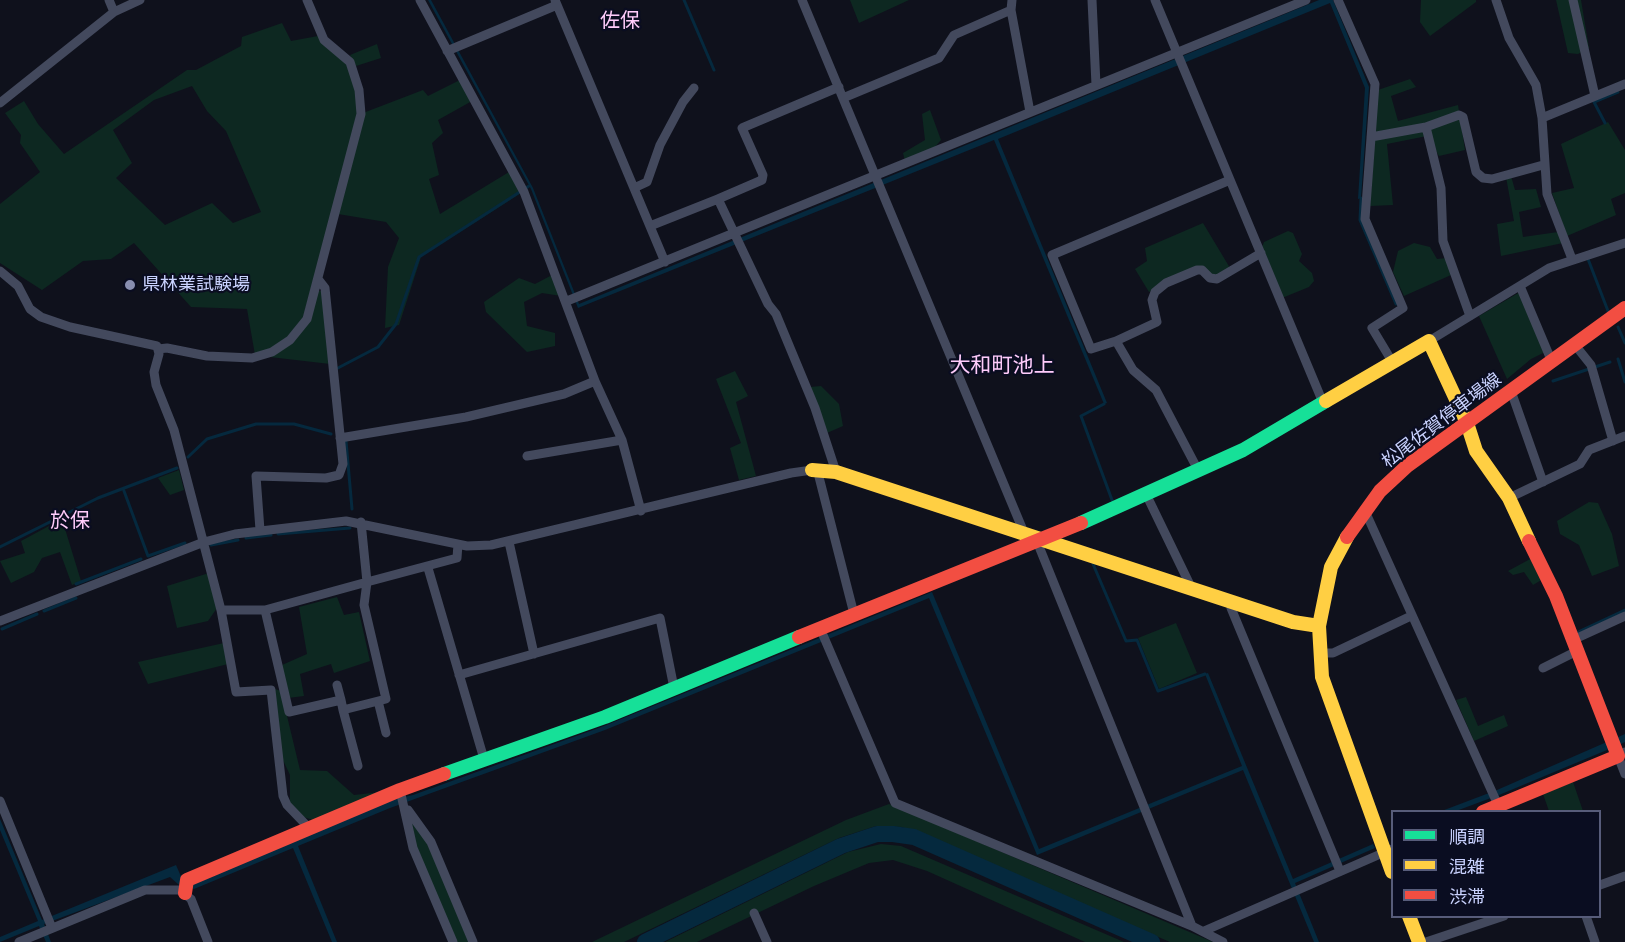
<!DOCTYPE html>
<meta charset="utf-8">
<style>
body{margin:0}
#map{position:relative;width:1625px;height:942px;overflow:hidden;background:#0f111c;font-family:Helvetica,"Noto Sans JP",sans-serif}
canvas{display:block}
.legend{position:absolute;left:1391px;top:810px;width:210px;height:108px;box-sizing:border-box;background:#0a0d21;border:2px solid #575c7a;margin:0;padding:8px 10px;list-style:none;font-size:18px;color:#cad3ff}
.legend li{display:flex;align-items:center;gap:12px;height:30px}
.legend b{width:30px;border:2px solid #575c7a}
</style>
<div id="map">
<canvas width="1625" height="942"></canvas>
<ul class="legend">
<li><b style="height:8px;background:#16e098"></b>順調</li>
<li><b style="height:8px;background:#ffcf43"></b>混雑</li>
<li><b style="height:8px;background:#f24e42"></b>渋滞</li>
</ul>
</div>
<script>
const g = document.querySelector('canvas').getContext('2d');
g.lineJoin = 'round';
function paint(path, color) {
  g.fillStyle = color;
  g.fill(path, 'evenodd');
}
function poly(rows) {
  const path = new Path2D();
  for (const r of rows) {
    path.moveTo(r[0], r[1]);
    for (let i = 2; i < r.length; i += 2) path.lineTo(r[i], r[i + 1]);
  }
  return path;
}
function trace(path, color, width, dash) {
  g.strokeStyle = color;
  g.lineWidth = width;
  g.lineCap = dash ? 'butt' : 'round';
  g.setLineDash(dash || []);
  g.stroke(path);
}
function label(font, color, halo, rows, align = 'center') {
  g.font = font + ' Helvetica,"Noto Sans JP",sans-serif';
  g.lineWidth = 4.5;
  g.setLineDash([]);
  g.textBaseline = 'middle';
  g.strokeStyle = halo;
  g.fillStyle = color;
  for (const [text, x, y, turn = 0] of rows) {
    g.save();
    g.translate(x, y);
    g.rotate((+turn || 0) * Math.PI / 180);
    g.textAlign = isNaN(turn) ? turn : align;
    if (halo) g.strokeText(text, 0, 0);
    g.fillText(text, 0, 0);
    g.restore();
  }
}
paint(poly([
 [850,0,909,0,859,23],
 [1421,0,1476,0,1476,2,1430,36,1420,22],
 [1556,0,1581,0,1589,48,1578,54,1568,53],
 [282,23,291,41,318,36,347,63,357,90,359,112,303,318,287,338,271,349,255,355,247,309,191,307,134,243,111,259,83,261,42,290,0,263,0,204,40,172,20,143,21,135,5,113,24,101,38,124,64,154,187,70,196,70,241,46,242,37],
 [192,86,207,111,226,131,261,212,233,223,212,203,165,225,116,178,132,163,113,130,154,100],
 [377,44,381,58,356,66,350,55],
 [1410,79,1416,87,1391,96,1398,121,1458,105,1465,150,1439,156,1427,136,1387,144,1393,205,1370,206,1378,90],
 [460,80,472,101,438,120,443,133,432,143,439,175,429,179,440,214,509,172,521,193,421,257,399,325,385,328,388,267,399,238,386,222,338,214,363,113,423,90,428,96],
 [930,110,941,140,934,148,905,161,903,153,925,140,922,114],
 [1608,122,1625,150,1625,193,1611,199,1616,215,1567,236,1552,193,1574,188,1561,144],
 [1511,176,1515,190,1536,189,1541,207,1519,212,1523,237,1558,232,1563,243,1501,256,1497,224,1514,221,1506,177],
 [1203,223,1230,268,1218,276,1210,276,1202,267,1163,283,1149,292,1135,269,1147,261,1145,248],
 [1288,231,1293,233,1302,254,1299,261,1312,273,1314,281,1309,287,1282,298,1262,247,1264,242],
 [1414,243,1430,247,1437,259,1447,258,1451,275,1404,296,1393,272,1398,251],
 [554,274,561,296,542,293,524,302,527,326,555,333,555,346,527,352,486,312,484,302,519,278,535,284],
 [318,291,322,291,330,364,270,357,292,342],
 [1520,292,1545,352,1531,359,1507,379,1479,316],
 [735,371,748,396,736,402,756,476,739,480,730,448,741,443,716,379],
 [821,386,839,404,843,426,827,433,810,387],
 [179,470,184,490,170,495,158,478],
 [1589,502,1598,503,1612,534,1619,566,1592,576,1579,545,1560,534,1557,521],
 [62,519,81,581,72,585,60,552,42,558,34,572,11,583,0,561,25,553,21,541],
 [1532,558,1543,579,1533,585,1524,572,1513,575,1508,571],
 [209,573,217,608,208,621,177,628,167,586],
 [337,597,344,615,359,612,370,661,334,673,331,664,300,674,304,696,288,698,282,665,307,654,299,607],
 [1176,623,1197,673,1159,689,1138,638],
 [224,643,228,664,148,684,138,662],
 [275,689,281,691,300,770,327,771,354,795,381,792,317,821,303,817,290,803,290,775,281,756],
 [1466,697,1478,726,1504,715,1508,726,1474,741,1456,700],
 [1573,782,1583,811,1549,811,1543,794],
 [889,804,1213,942,1170,942,902,827,876,826,839,838,624,942,592,942,846,820],
 [411,823,415,824,427,843,470,942,456,942,416,847],
 [881,844,901,846,1124,942,1085,942,927,871,893,860,869,863,814,886,697,942,665,942,848,852]
]), '#0d2821');
paint(poly([
 [428,0,431,0,533,188,579,304,1319,0,1333,0,1369,87,1361,198,1358,199,1365,88,1330,3,998,139,1107,403,1104,404,994,140,578,308,531,189],
 [932,592,1039,849,1242,766,1205,674,1208,673,1293,879,1373,844,1375,848,1295,883,1319,942,1314,942,1243,770,1037,855,929,598,605,730,390,808,298,846,337,942,332,942,293,848,194,889,179,885,170,877,44,924,51,942,46,942,39,926,0,942,0,937,38,921,0,830,0,819,42,920,176,865,183,881,390,800,413,795,604,726],
 [1625,734,1625,742,1619,745,1499,795,1456,811,1439,812,1497,790]
]), '#05293e');
trace(poly([
 [684,0,714,70],
 [1605,123,1594,102,1618,92],
 [1361,198,1360,220,1396,304],
 [1588,259,1608,311],
 [1618,327,1625,343],
 [1618,359,1625,382],
 [1595,367,1610,362],
 [336,369,378,347,396,324,419,257,529,186],
 [1553,381,1589,369],
 [1104,404,1081,416,1112,500],
 [346,441,352,509],
 [188,457,207,439,256,424,294,424,331,434],
 [124,491,148,556,185,543],
 [278,534,350,528],
 [246,538,271,535],
 [211,545,238,540],
 [0,547,98,498,177,468],
 [1093,564,1126,641,1137,640,1158,691,1205,674],
 [76,584,141,559],
 [44,611,76,598],
 [2,629,37,614],
 [1578,632,1625,610]
]), '#05293e', 3);
trace(poly([
 [645,942,841,846,877,834,893,834,914,837,1152,942]
]), '#05293e', 16);
trace(poly([
 [109,0,114,12],
 [420,0,524,192,595,381,622,440,641,511],
 [555,0,665,262],
 [802,0,1025,535],
 [1012,0,1011,10,1030,112],
 [1092,0,1096,85],
 [1155,0,1324,405],
 [1338,0,1375,84,1365,219,1403,308,1372,328,1393,363],
 [1496,0,1509,38,1536,85,1542,118,1547,194,1572,259],
 [1573,0,1595,96],
 [447,51,557,5],
 [843,98,939,58,954,35,1011,10],
 [0,103,114,12,140,0],
 [1542,118,1625,84],
 [1426,127,1459,115,1463,117,1476,172,1483,178,1492,179,1543,165],
 [1371,137,1426,127,1441,188,1443,241,1470,316],
 [634,188,647,182,660,145,683,102,694,88],
 [650,226,718,199],
 [0,271,18,286,30,309,41,317,70,327,157,346,159,354,154,372,156,385,174,430,221,610,265,610,367,582,361,522],
 [1520,286,1552,362],
 [567,301,1306,0],
 [1116,341,1091,349,1052,255,1230,180],
 [1429,341,1549,268,1625,243],
 [1575,345,1591,365,1613,441],
 [158,349,167,348,207,356,252,358,272,352,290,340,307,319,361,114,359,90,350,62,324,40,307,0],
 [1511,391,1543,482],
 [340,438,466,417,564,394,595,381],
 [527,456,622,440],
 [1198,470,1156,390,1133,370,1116,341,1157,322,1152,300,1155,292,1166,283,1197,270,1202,270,1210,278,1217,279,1261,253],
 [819,471,819,477,854,614],
 [836,472,815,408,776,314,768,304,718,199,762,180,763,175,742,128,839,87],
 [1146,494,1192,589],
 [1509,498,1580,464,1589,450,1625,436],
 [1365,511,1498,805],
 [260,530,256,476,326,478,339,475,343,464,325,288,318,279],
 [1036,539,1192,926],
 [509,542,534,654],
 [428,568,484,759],
 [1232,602,1231,608,1340,871],
 [221,610,236,692,271,690,283,796,287,805,310,829],
 [265,610,289,712,341,700,343,710,386,699,364,605,367,582,457,558,458,544],
 [0,621,204,542,235,534,346,521,467,546,491,545,791,473,812,470],
 [820,628,895,803,1192,926,1223,942],
 [1575,639,1625,616],
 [1319,653,1333,653,1411,616],
 [1543,668,1579,650],
 [459,675,660,618,674,688],
 [337,685,341,700],
 [378,701,386,733],
 [343,710,358,766],
 [1625,752,1618,756,1625,774],
 [400,790,413,848,453,942],
 [0,801,52,928],
 [408,810,431,842,473,942],
 [1600,885,1625,876],
 [754,913,767,942],
 [1586,916,1595,942],
 [1204,931,1392,849],
 [19,942,145,890,179,890,191,899,208,942],
 [1426,942,1504,916]
]), '#43495d', 9);
trace(poly([
 [1081,523,1243,450,1326,401],
 [444,774,605,717,799,637]
]), '#16e098', 14);
trace(poly([
 [1326,401,1429,341,1467,423,1476,451,1509,498,1529,541],
 [812,470,836,472,1293,622,1319,626],
 [1347,537,1331,567,1319,626,1322,677,1392,872],
 [1409,916,1419,942]
]), '#ffcf43', 14);
trace(poly([
 [1347,537,1380,491,1407,466,1625,308],
 [799,637,1081,523],
 [1483,812,1618,756,1556,596,1529,541],
 [185,893,187,880,400,790,444,774]
]), '#f24e42', 14);
for (const [x, y, r, color] of [
 [130,285,6,"#898fb0"]
]) {
  const dot = new Path2D();
  dot.arc(x, y, r, 0, 2 * Math.PI);
  g.fillStyle = color;
  g.fill(dot);
  trace(dot, '#0a0d21', 2);
}
label('18px', '#cad3ff', '#0a0d21', [
 ["県林業試験場",142,285]
], 'left');
label('18px', '#cad3ff', '#0a0d21', [
 ["松尾佐賀停車場線",1442,421,-37]
]);
label('20px', '#ffccfb', '#0a0d21', [
 ["佐保",620,21],
 ["於保",70,521]
]);
label('21px', '#ffccfb', '#0a0d21', [
 ["大和町池上",1002,366]
]);
</script>
